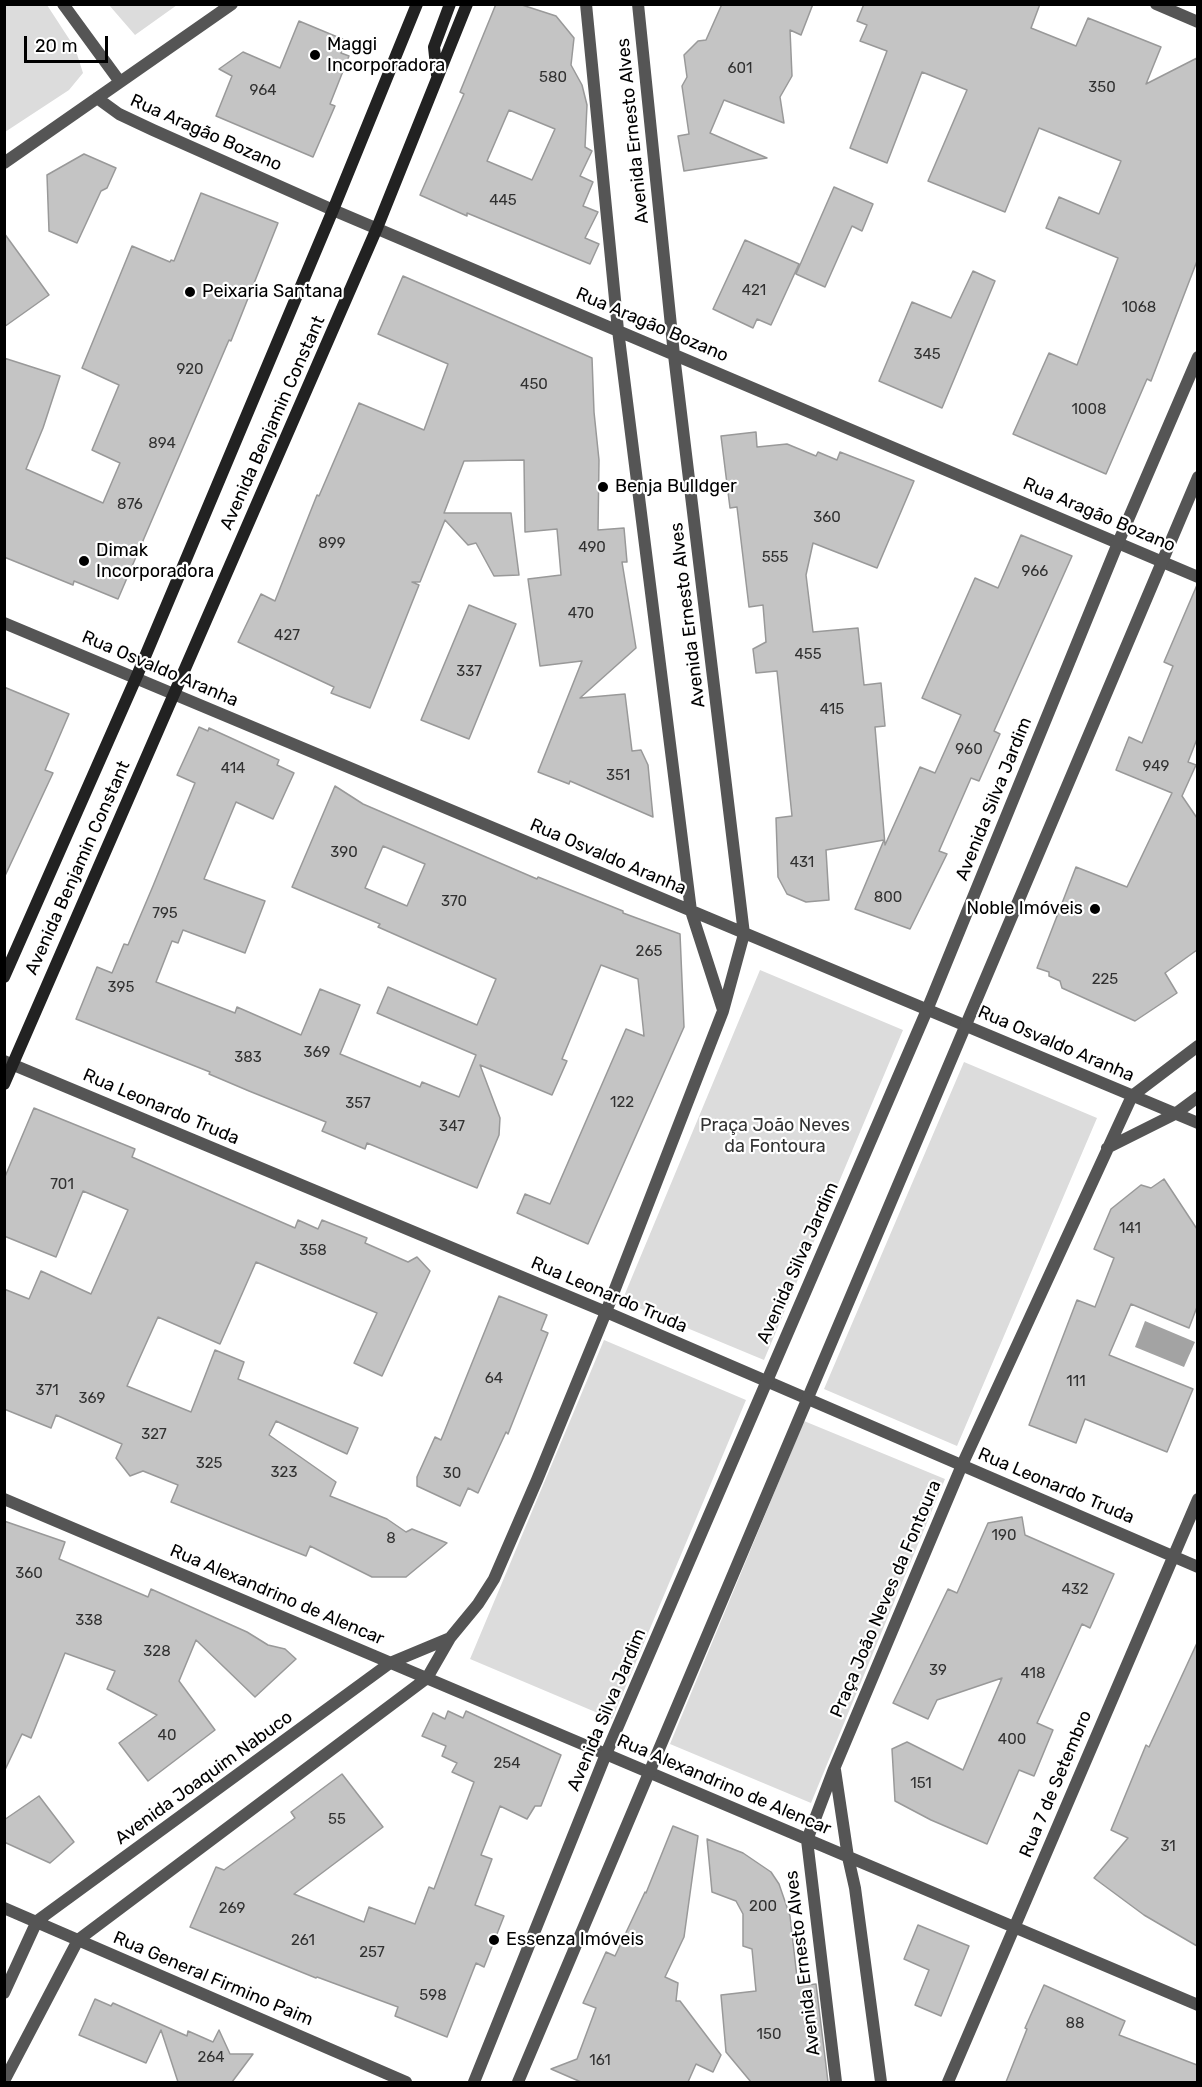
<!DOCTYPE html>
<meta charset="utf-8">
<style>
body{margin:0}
#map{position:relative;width:1202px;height:2087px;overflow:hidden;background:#fff;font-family:Rubik,sans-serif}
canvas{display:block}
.frame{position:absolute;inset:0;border:6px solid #000;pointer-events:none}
.scale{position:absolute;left:24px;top:36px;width:84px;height:27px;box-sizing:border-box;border:3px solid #000;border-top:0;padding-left:8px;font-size:18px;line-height:21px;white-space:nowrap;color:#000;-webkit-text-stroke:4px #fff;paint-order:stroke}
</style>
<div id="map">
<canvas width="1202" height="2087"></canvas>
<div class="frame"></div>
<div class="scale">20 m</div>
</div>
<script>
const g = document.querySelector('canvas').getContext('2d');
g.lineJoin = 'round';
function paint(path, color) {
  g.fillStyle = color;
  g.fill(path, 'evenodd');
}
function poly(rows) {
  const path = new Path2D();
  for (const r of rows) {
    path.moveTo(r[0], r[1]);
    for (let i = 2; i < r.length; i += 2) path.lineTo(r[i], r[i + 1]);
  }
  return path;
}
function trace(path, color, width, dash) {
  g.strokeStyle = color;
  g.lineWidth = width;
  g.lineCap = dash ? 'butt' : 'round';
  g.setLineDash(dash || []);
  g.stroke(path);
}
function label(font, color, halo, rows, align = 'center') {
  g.font = font + ' Rubik,sans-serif';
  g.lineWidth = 4.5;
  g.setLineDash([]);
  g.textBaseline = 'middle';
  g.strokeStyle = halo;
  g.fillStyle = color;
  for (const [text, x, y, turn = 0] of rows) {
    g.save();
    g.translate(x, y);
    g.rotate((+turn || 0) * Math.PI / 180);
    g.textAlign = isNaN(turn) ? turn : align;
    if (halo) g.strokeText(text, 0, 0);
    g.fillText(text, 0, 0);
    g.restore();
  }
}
paint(poly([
 [5,4,47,5,75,48,83,73,69,90,5,132],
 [109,5,177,5,135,35],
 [760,970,903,1030,764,1360,622,1301],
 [964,1062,1097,1118,957,1446,824,1389],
 [604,1340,746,1400,612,1719,470,1659],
 [804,1421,945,1479,811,1803,670,1744]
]), '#dcdcdc');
paint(poly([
 [1145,1321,1195,1342,1184,1367,1135,1347]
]), '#a3a3a3');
const building = poly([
 [496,4,519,4,556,16,574,38,571,65,582,85,587,105,585,147,592,151,580,176,593,182,583,206,598,212,585,238,599,244,590,264,467,213,467,216,420,195,464,94,460,92,496,4],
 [509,110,555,129,532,180,487,161,509,110],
 [722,4,813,4,801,35,790,30,792,76,780,97,784,123,724,100,710,133,767,158,684,171,678,136,689,134,682,86,687,77,684,55,698,41,706,40,722,4],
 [864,4,1040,4,1031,28,1076,46,1088,18,1161,47,1146,84,1197,58,1197,261,1151,381,1147,379,1106,474,1013,434,1049,353,1077,365,1118,258,1046,228,1059,197,1099,214,1121,161,1039,128,1005,212,928,181,967,90,922,72,887,163,850,148,887,51,860,41,867,25,857,21,864,4],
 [299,21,347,41,341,53,349,56,330,104,335,106,313,157,216,116,232,76,219,69,243,52,280,68,299,21],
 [84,154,116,168,107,188,101,191,77,243,49,231,47,175,84,154],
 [834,187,873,204,862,231,852,226,825,287,796,274,834,187],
 [201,193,278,223,231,341,229,340,118,599,74,581,73,585,4,557,4,358,60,376,43,428,26,469,103,503,120,463,92,450,119,385,82,368,132,246,170,262,171,260,174,261,201,193],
 [4,233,49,295,4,327,4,233],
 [745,240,799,264,771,325,757,319,753,328,713,309,745,240],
 [973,271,995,281,942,408,879,381,912,302,951,318,973,271],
 [403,276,592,358,594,412,599,460,598,530,624,528,627,562,622,562,636,648,580,698,625,694,632,751,641,750,648,765,653,817,570,781,569,784,538,772,582,661,540,666,528,579,561,575,557,529,525,532,524,460,464,461,444,513,511,513,519,575,494,576,476,543,468,545,445,520,420,582,412,582,419,585,370,708,331,693,334,687,238,642,261,594,275,601,317,495,319,496,359,403,424,430,448,364,378,334,403,276],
 [756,432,757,447,787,444,816,456,818,452,837,460,840,452,914,481,877,568,813,543,806,575,813,632,858,628,864,685,881,683,885,726,875,727,885,845,920,767,935,773,961,715,922,698,975,578,998,588,1021,535,1072,556,994,731,1000,734,979,781,971,778,939,851,947,854,910,929,855,909,884,840,826,850,829,900,806,902,787,894,778,877,776,818,792,816,777,671,756,673,753,649,766,642,763,605,749,607,737,507,730,508,721,436,756,432],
 [1197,585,1197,739,1188,762,1196,765,1182,796,1197,818,1197,950,1165,973,1177,993,1135,1021,1062,988,1060,981,1049,976,1049,972,1037,968,1076,867,1127,887,1172,793,1116,770,1129,737,1142,743,1173,666,1164,662,1197,585],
 [469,605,516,624,469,739,421,720,469,605],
 [4,687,69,714,45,770,53,773,4,878,4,687],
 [199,727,208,731,209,728,279,760,277,765,294,773,273,819,236,802,204,879,265,901,245,953,183,930,178,943,172,941,156,982,235,1013,237,1007,301,1035,320,989,360,1005,340,1054,420,1087,422,1082,459,1097,476,1055,377,1013,388,987,477,1025,496,979,378,927,380,924,292,887,335,786,363,804,537,879,538,877,623,911,623,913,680,934,684,1027,588,1244,517,1213,525,1194,550,1204,626,1029,644,1036,638,979,601,965,562,1059,567,1061,552,1095,480,1065,500,1118,499,1135,477,1188,367,1143,365,1149,322,1131,326,1122,249,1091,209,1074,210,1072,76,1019,97,967,112,973,124,944,128,945,153,886,195,783,177,775,199,727],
 [383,846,425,864,407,906,365,888,383,846],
 [34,1108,135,1149,132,1157,295,1228,298,1220,318,1229,322,1220,367,1238,365,1243,408,1262,417,1257,430,1271,382,1376,354,1363,377,1313,256,1262,220,1344,158,1317,127,1386,191,1412,215,1350,244,1362,238,1379,358,1428,347,1454,276,1421,269,1435,336,1482,330,1496,387,1519,406,1532,412,1529,447,1543,406,1577,372,1577,310,1546,306,1556,171,1502,178,1485,143,1471,130,1476,116,1458,122,1444,56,1415,51,1428,4,1409,4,1289,29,1299,41,1271,91,1294,128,1210,83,1191,56,1257,4,1236,4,1179,34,1108],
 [1164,1179,1197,1229,1197,1307,1189,1328,1131,1304,1109,1355,1193,1389,1167,1452,1085,1419,1076,1443,1029,1425,1077,1300,1095,1307,1114,1258,1094,1249,1111,1209,1141,1185,1151,1188,1164,1179],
 [499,1296,547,1315,541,1330,548,1333,508,1434,506,1432,478,1493,468,1488,460,1506,417,1486,417,1477,435,1437,441,1440,499,1296],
 [1022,1517,1025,1535,1114,1574,1090,1628,1082,1624,1037,1723,1053,1730,1034,1776,1019,1770,987,1844,931,1820,895,1801,892,1749,907,1742,963,1770,1002,1678,937,1700,928,1719,893,1703,948,1589,957,1593,988,1523,1022,1517],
 [4,1521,65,1542,59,1559,148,1597,151,1589,247,1632,268,1645,285,1649,296,1659,255,1697,196,1640,179,1681,215,1730,148,1781,119,1743,157,1715,107,1689,115,1671,65,1653,31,1738,22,1734,4,1772,4,1521],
 [1197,1643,1197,1946,1144,1915,1094,1878,1128,1838,1111,1830,1146,1745,1149,1747,1197,1643],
 [448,1711,463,1718,466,1711,561,1755,541,1806,535,1806,527,1819,500,1806,481,1855,492,1859,475,1905,504,1916,484,1967,476,1963,447,2037,395,2016,398,2007,317,1977,316,1978,190,1927,216,1867,224,1870,295,1818,291,1812,342,1774,383,1827,294,1894,364,1922,369,1907,415,1924,429,1887,434,1889,474,1782,452,1772,457,1763,442,1756,446,1746,422,1736,433,1713,445,1719,448,1711],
 [39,1796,74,1842,50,1863,4,1842,4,1820,39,1796],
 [673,1826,698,1836,684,1937,665,1977,678,1983,676,2001,680,2001,721,2055,713,2072,696,2064,688,2082,581,2082,551,2069,577,2059,596,2008,583,2003,606,1952,615,1956,645,1892,646,1893,673,1826],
 [707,1839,743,1853,771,1872,779,1884,790,1916,798,1986,816,1984,828,2082,751,2082,726,2052,721,1995,756,1991,752,1949,743,1946,743,1914,736,1901,712,1892,707,1839],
 [918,1925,969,1946,941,2016,915,2005,929,1970,904,1959,918,1925],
 [1044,1985,1125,2021,1119,2035,1197,2065,1197,2082,1006,2082,1027,2029,1025,2028,1044,1985],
 [95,1999,111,2006,113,2003,187,2036,188,2031,213,2042,219,2030,230,2054,253,2054,232,2082,178,2082,161,2030,146,2063,79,2035,95,1999]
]);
paint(building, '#c4c4c4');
trace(building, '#999', 1.5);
trace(poly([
 [63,4,120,82],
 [586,4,618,330,691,911,723,1010],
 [1156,4,1198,22],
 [97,98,119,114,153,130,333,210,1198,577],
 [4,163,232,4],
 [4,623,1198,1123],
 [4,1061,606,1312,1198,1567],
 [1107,1148,1175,1114,1198,1097],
 [4,1499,1198,2005],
 [835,1770,848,1857,855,1888,881,2082],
 [4,1908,406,2082],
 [4,1993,37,1921,390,1663,450,1638],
 [4,2081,78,1940,427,1678,450,1638,478,1604,494,1579,537,1480,606,1312,723,1011,744,934,674,355,638,4],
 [836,2082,807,1840,834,1769,962,1465,1132,1096,1198,1046],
 [948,2082,1198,1499]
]), '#555', 12);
trace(poly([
 [474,2082,606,1754,927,1010,1118,543,1198,357],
 [518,2082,1198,477]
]), '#555', 12);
trace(poly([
 [437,75,434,47,450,4],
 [4,977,136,678,333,210,417,4],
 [4,1084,377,228,467,4]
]), '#222', 12);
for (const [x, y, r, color] of [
 [315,55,6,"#000"],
 [190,292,6,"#000"],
 [603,487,6,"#000"],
 [84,561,6,"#000"],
 [1095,909,6,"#000"],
 [494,1940,6,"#000"]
]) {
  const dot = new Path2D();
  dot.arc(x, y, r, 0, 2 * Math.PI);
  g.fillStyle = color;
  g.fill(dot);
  trace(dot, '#fff', 2);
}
label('15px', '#313131', null, [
 ["601",740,69],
 ["580",553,78],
 ["350",1102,88],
 ["964",263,91],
 ["445",503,201],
 ["421",754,291],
 ["1068",1139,308],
 ["345",927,355],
 ["920",190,370],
 ["450",534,385],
 ["1008",1089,410],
 ["894",162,444],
 ["876",130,505],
 ["360",827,518],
 ["899",332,544],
 ["490",592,548],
 ["555",775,558],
 ["966",1035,572],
 ["470",581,614],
 ["427",287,636],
 ["455",808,655],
 ["337",469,672],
 ["415",832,710],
 ["960",969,750],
 ["949",1156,767],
 ["414",233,769],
 ["351",618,776],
 ["390",344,853],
 ["431",802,863],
 ["800",888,898],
 ["370",454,902],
 ["795",165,914],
 ["265",649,952],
 ["225",1105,980],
 ["395",121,988],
 ["369",317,1053],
 ["383",248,1058],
 ["122",622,1103],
 ["357",358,1104],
 ["347",452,1127],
 ["701",62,1185],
 ["141",1130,1229],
 ["358",313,1251],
 ["64",494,1379],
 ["111",1076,1382],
 ["371",47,1391],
 ["369",92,1399],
 ["327",154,1435],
 ["325",209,1464],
 ["323",284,1473],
 ["30",452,1474],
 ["190",1004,1536],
 ["8",391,1539],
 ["360",29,1574],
 ["432",1075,1590],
 ["338",89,1621],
 ["328",157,1652],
 ["39",938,1671],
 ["418",1033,1674],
 ["40",167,1736],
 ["400",1012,1740],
 ["254",507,1764],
 ["151",921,1784],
 ["55",337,1820],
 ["31",1168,1847],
 ["200",763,1907],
 ["269",232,1909],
 ["261",303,1941],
 ["257",372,1953],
 ["598",433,1996],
 ["88",1075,2024],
 ["150",769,2035],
 ["264",211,2058],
 ["161",600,2061]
]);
label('18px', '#000', '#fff', [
 ["Maggi",327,45],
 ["Incorporadora",327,66],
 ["Peixaria Santana",202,292],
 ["Benja Bulldger",615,487],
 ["Dimak",96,551],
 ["Incorporadora",96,572],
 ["Noble Imóveis",1083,909,"right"],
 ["Essenza Imóveis",506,1940]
], 'left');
label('18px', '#000', '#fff', [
 ["Avenida Ernesto Alves",633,131,-96],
 ["Rua Aragão Bozano",206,133,24],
 ["Rua Aragão Bozano",652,325,23],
 ["Avenida Benjamin Constant",273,423,-66],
 ["Rua Aragão Bozano",1099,515,23],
 ["Avenida Ernesto Alves",688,615,-97],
 ["Rua Osvaldo Aranha",160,669,23],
 ["Avenida Silva Jardim",994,799,-68],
 ["Rua Osvaldo Aranha",608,857,23],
 ["Avenida Benjamin Constant",78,868,-66],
 ["Rua Osvaldo Aranha",1056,1044,23],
 ["Rua Leonardo Truda",161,1107,23],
 ["Avenida Silva Jardim",798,1263,-66],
 ["Rua Leonardo Truda",609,1295,23],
 ["Rua Leonardo Truda",1056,1486,23],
 ["Rua Alexandrino de Alencar",277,1595,23],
 ["Praça João Neves da Fontoura",886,1599,-67],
 ["Avenida Silva Jardim",607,1710,-67],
 ["Avenida Joaquim Nabuco",204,1778,-36],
 ["Rua 7 de Setembro",1056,1784,-67],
 ["Rua Alexandrino de Alencar",724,1785,23],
 ["Avenida Ernesto Alves",803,1963,-97],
 ["Rua General Firmino Paim",213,1979,23]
]);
label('18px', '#333', '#fff', [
 ["Praça João Neves",775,1126],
 ["da Fontoura",775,1147]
]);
</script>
